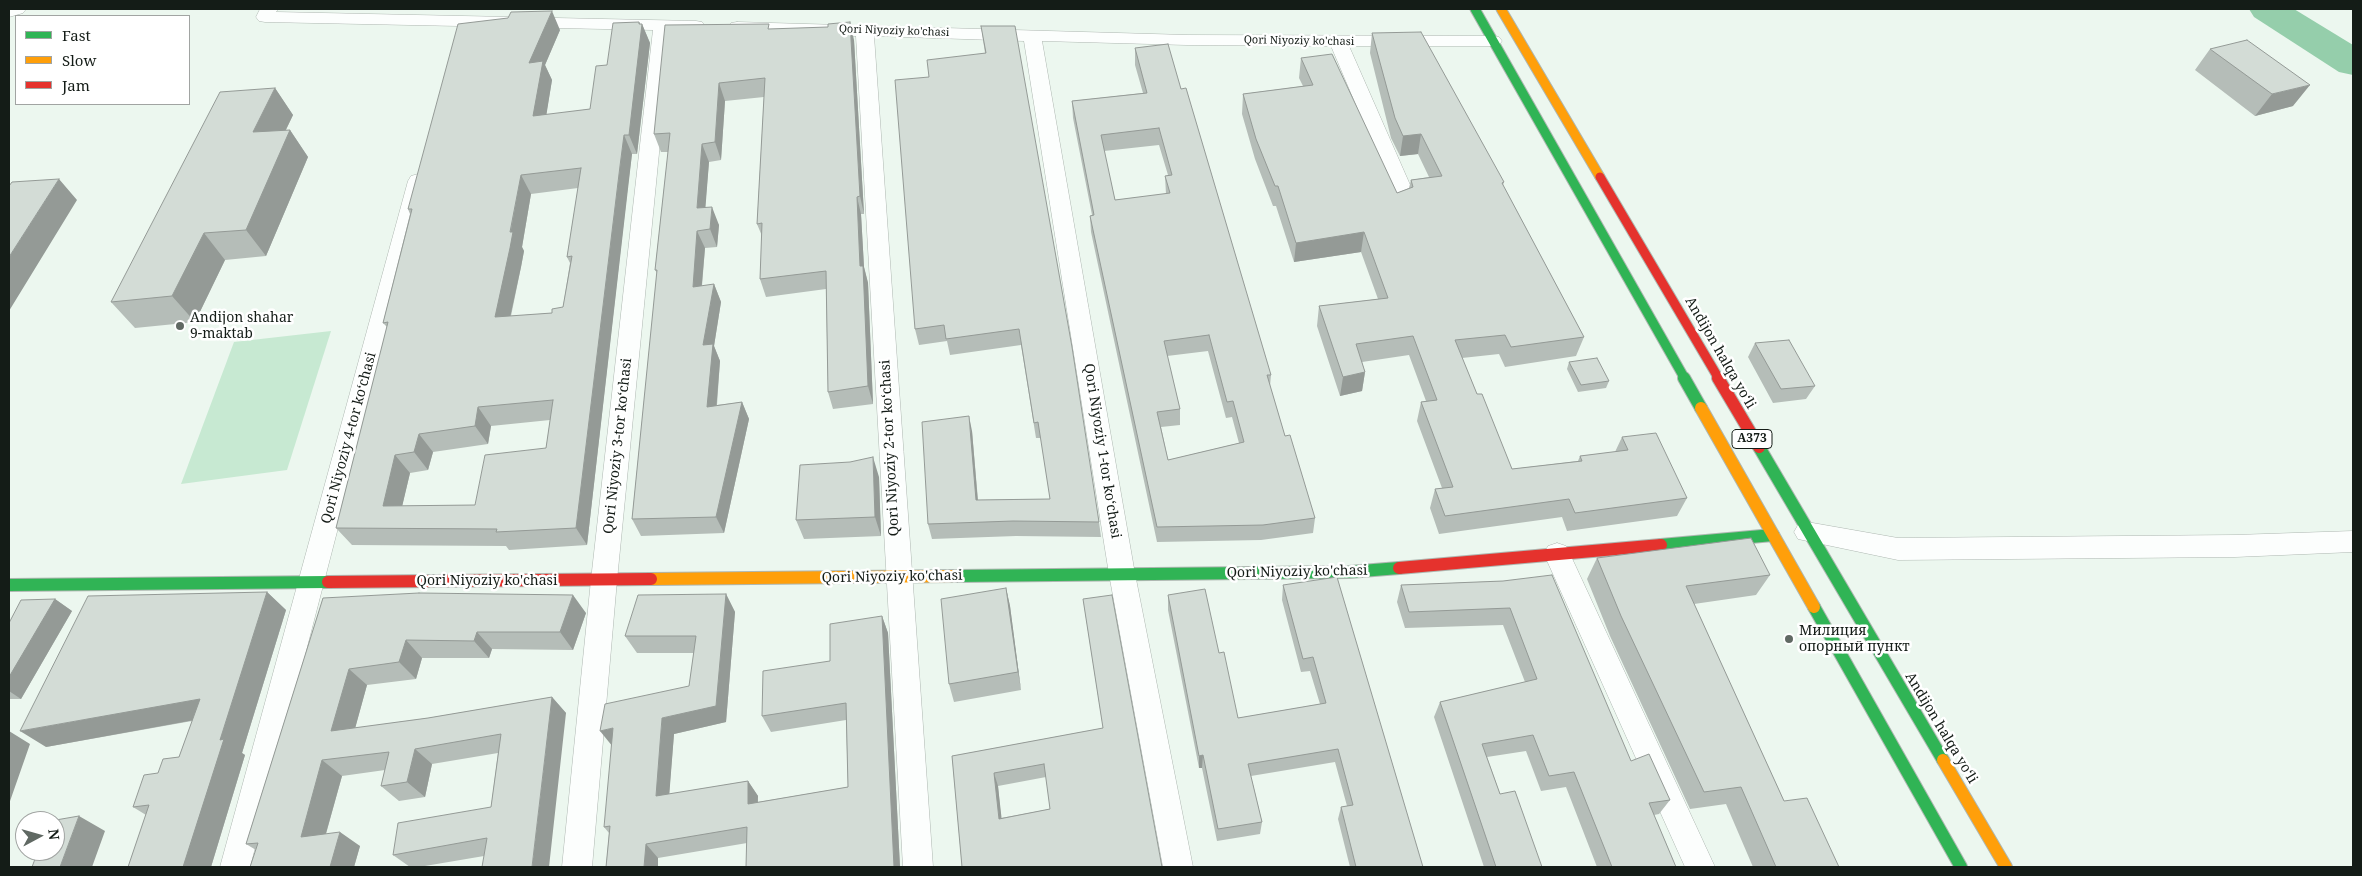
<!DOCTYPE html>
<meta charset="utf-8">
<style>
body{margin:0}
#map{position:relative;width:2362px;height:876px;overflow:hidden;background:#ecf7ef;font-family:"Noto Serif",serif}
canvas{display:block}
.frame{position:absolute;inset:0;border:10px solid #141c17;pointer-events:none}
.legend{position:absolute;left:15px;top:15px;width:175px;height:90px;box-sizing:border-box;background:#fff;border:1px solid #a1a4a2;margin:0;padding:6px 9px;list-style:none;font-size:15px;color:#141c17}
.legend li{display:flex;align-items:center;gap:10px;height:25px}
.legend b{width:25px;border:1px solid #a1a4a2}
.north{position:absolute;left:15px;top:811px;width:50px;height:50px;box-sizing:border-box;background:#fff;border:1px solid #a1a4a2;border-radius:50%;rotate:84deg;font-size:14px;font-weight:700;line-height:20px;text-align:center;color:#141c17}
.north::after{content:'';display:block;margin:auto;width:18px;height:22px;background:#606963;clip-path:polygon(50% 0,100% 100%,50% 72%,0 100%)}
</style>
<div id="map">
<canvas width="2362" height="876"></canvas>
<div class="frame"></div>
<ul class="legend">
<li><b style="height:6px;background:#30b455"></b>Fast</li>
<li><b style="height:6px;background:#ff9f0a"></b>Slow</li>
<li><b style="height:6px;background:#e5322d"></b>Jam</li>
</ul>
<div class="north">N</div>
</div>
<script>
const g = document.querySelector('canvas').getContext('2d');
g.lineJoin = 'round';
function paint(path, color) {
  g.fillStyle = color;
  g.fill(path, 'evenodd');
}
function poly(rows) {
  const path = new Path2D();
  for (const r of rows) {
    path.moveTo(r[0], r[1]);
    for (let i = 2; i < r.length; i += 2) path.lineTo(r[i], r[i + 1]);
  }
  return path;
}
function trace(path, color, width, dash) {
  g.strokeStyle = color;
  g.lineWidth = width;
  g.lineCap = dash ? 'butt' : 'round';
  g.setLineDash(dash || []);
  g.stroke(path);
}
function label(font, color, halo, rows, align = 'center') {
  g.font = font + ' "Noto Serif",serif';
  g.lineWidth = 5;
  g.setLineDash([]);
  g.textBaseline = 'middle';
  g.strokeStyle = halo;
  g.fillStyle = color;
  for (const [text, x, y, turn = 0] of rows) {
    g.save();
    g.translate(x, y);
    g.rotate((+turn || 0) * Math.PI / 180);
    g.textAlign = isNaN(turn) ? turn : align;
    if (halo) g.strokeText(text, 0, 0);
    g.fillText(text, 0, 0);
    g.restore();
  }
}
paint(poly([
 [331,331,287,470,181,484,234,342]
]), '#c7e9d2');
paint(poly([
 [2249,9,2294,9,2353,45,2353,75,2339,72,2254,17,2249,9]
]), '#95ceab');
const street = poly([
 [9,9,26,9,23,13,9,17,9,9],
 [260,9,278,9,276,12,696,21,702,22,705,26,702,30,696,31,671,31,617,580,592,867,562,867,591,580,653,30,265,22,259,21,256,17,260,9],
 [737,22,1187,35,1493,36,1499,37,1502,41,1499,45,1493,46,1349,46,1411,187,1408,192,1401,194,1394,192,1391,187,1331,46,1187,45,1042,41,1135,574,1193,867,1163,867,1109,574,1024,41,874,36,933,867,903,867,856,36,731,31,728,27,731,23,737,22],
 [418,174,425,176,428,181,250,867,220,867,408,181,411,176,418,174],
 [1807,522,1898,538,2235,535,2353,531,2353,552,2235,557,1898,560,1798,539,1794,532,1798,525,1807,522],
 [1557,543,1566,546,1570,554,1715,867,1685,867,1544,554,1548,546,1557,543]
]);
const fastFar1 = poly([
 [1475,9,1685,379]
]);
const fast = poly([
 [1684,378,1701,408],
 [1759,447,1943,760],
 [1661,545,1773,535],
 [956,576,1349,572,1399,568],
 [9,585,328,582],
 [1814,607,1961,867]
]);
const slowFar1 = poly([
 [1501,9,1600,177]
]);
const slow = poly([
 [1701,408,1814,607],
 [651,579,956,576],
 [1943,760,2006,867]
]);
const jamFar1 = poly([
 [1600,177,1719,379]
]);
const jam = poly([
 [1718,378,1759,447],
 [1399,568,1661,545],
 [328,582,651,579]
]);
trace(street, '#aeb7b1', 1);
trace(fastFar1, '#aeb7b1', 11);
trace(fast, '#aeb7b1', 14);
trace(slowFar1, '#aeb7b1', 11);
trace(slow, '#aeb7b1', 14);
trace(jamFar1, '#aeb7b1', 11);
trace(jam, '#aeb7b1', 14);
paint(street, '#fcfefd');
trace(fastFar1, '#30b455', 9);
trace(fast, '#30b455', 12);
trace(slowFar1, '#ff9f0a', 9);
trace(slow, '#ff9f0a', 12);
trace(jamFar1, '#e5322d', 9);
trace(jam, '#e5322d', 12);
paint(poly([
 [508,18,560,30,545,65,552,80,546,115,590,109,607,65,639,22,640,24,642,24,650,43,637,154,632,154,628,185,587,545,509,550,506,546,352,545,336,528,387,327,383,323,410,214,408,209],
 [578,188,567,257,570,263,563,307,552,313,511,316,521,267,524,251,522,247,531,194],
 [550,420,546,448,475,505,402,506,410,473,428,470,433,452,488,444,491,426],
 [981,26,1099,522,1101,537,1016,536,932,539,928,524,972,431,978,500,1050,499,1041,438,1036,438,1021,345,950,355,947,341,919,345,915,329,929,77,985,53],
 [770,29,854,40,864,214,861,214,864,267,868,283,873,404,833,409,828,392,826,289,766,297,760,279,762,236,757,224,764,97,725,101,721,160,709,162,705,207,719,225,717,247,705,248,702,286,714,284,721,302,714,346,720,361,717,405,742,402,749,419,724,533,641,536,632,519,657,273,655,270,668,152,661,152,654,134],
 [1372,33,1504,182,1503,185,1584,337,1576,356,1505,367,1499,354,1462,358,1477,394,1512,469,1578,461,1580,456,1615,452,1622,437,1687,498,1677,516,1567,531,1562,517,1439,534,1430,508,1435,489,1442,488,1417,421,1421,402,1426,401,1409,355,1362,362,1365,372,1362,391,1340,396,1317,326,1319,306,1378,299,1361,252,1294,262,1276,206,1273,206,1255,159,1242,114,1243,94,1303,86,1299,78,1301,58,1397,193,1409,188,1411,180,1429,177,1418,154,1400,156,1391,138,1370,53],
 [1135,48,1271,375,1270,386,1285,436,1315,518,1313,533,1261,540,1157,542,1091,232,1090,216,1092,215,1073,118,1072,101,1143,93,1135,65],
 [1159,145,1168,175,1165,176,1166,194,1115,200,1104,151],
 [1208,351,1226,418,1232,417,1239,443,1168,460,1161,427,1180,425,1180,409,1167,356],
 [2210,49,2293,106,2255,116,2195,70],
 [275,88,293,115,286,130,290,130,308,157,266,256,225,260,195,322,135,328,111,302],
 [1755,343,1815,386,1806,399,1773,403,1748,357],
 [1569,362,1609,381,1606,388,1578,392,1567,369],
 [879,477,881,536,804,539,796,520],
 [1597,558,1770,575,1756,595,1694,604,1784,801,1839,867,1753,867,1726,804,1690,809,1610,636,1587,579],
 [1503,581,1631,761,1670,800,1659,814,1654,815,1676,867,1597,867,1566,787,1541,791,1526,751,1487,757,1500,794,1542,867,1484,867,1434,717,1440,702,1525,682,1503,625,1405,628,1397,602,1401,585],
 [1283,585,1423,867,1350,867,1338,819,1341,807,1347,806,1335,762,1251,776,1262,822,1260,834,1217,841,1202,768,1199,768,1168,610,1168,595,1219,653,1238,718,1320,704,1310,671,1301,672,1282,600],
 [1006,588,1010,606,1021,690,954,702,949,684],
 [267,592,286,610,242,753,245,755,211,867,128,867,146,815,133,807,158,773,179,757,192,721,46,747],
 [726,594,735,612,726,722,674,734,669,794,748,781,758,796,758,802,848,787,846,720,771,732,762,716,830,661,882,616,888,633,900,867,747,843,658,858,658,867,606,867,609,833,604,827,689,686,694,653,637,653,625,636],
 [323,598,586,613,573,650,492,649,489,658,422,658,416,679,367,685,355,728,428,718,552,697,566,713,484,856,419,867,410,867,393,855,491,807,498,753,432,764,425,797,399,801,381,786,385,770,342,776,326,834,360,846,354,867,250,867,256,850,246,844],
 [55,599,72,611,21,699,9,699,9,623],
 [1083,599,1162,867,962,867,952,756,1103,728],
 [1046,777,1050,809,1001,818,998,786]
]), '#b5bdb8');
paint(poly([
 [552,11,560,30,545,65,552,80,543,136,533,116,529,63],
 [639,22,642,29,642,24,650,43,637,154,629,135],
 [850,22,854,40,864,214,860,196],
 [719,83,725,101,721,160,715,142],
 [2310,85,2293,106,2255,116,2272,94],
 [275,88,293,115,272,158,253,132],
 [290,130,308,157,266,256,246,230],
 [1421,134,1418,154,1400,156,1403,136],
 [624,135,632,154,587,545,576,528],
 [702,144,709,162,704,226,697,208],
 [521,175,531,194,522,247,524,251,521,267,506,336,495,317],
 [59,179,77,200,9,311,9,257],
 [857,197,861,214,864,267,868,283,873,404,868,386,860,266],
 [712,207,719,225,717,247,710,229],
 [697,231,705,248,700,305,693,287],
 [1364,232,1361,252,1294,262,1296,243],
 [204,233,225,260,195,322,172,296],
 [714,284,721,302,714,346,720,361,715,424,707,407,703,345],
 [1365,372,1362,391,1340,396,1343,377],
 [742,402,749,419,724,533,716,517],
 [478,407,491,426,488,444,475,426],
 [969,416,972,431,979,515,976,500],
 [419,434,433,452,428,470,414,452],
 [395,455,410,473,398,524,383,506],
 [873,457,879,477,881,536,875,517],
 [1006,588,1010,606,1021,690,1018,672],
 [267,592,286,610,242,753,245,755,211,867,183,867,220,740],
 [726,594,735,612,726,722,674,734,668,811,656,796,662,718,716,706],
 [573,595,586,613,573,650,560,632],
 [55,599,72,611,21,699,9,691,9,677],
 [882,616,888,633,900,867,894,867],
 [477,632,492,649,489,658,474,641],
 [406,640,422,658,416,679,399,662],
 [349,669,367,685,350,747,331,731],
 [552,697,566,713,549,867,532,867],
 [200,699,222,715,46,747,20,731],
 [613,728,613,747,600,731],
 [9,731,30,744,9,804],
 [415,749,432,764,425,797,407,782],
 [1203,755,1202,768,1199,768,1199,756],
 [322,760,342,776,321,851,301,837],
 [994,773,998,786,1003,831,999,819],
 [748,781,758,796,757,818,748,804],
 [79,816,105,831,92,867,60,867],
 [340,832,360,846,354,867,330,867],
 [646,844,658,858,658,867,644,867]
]), '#949a96');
const building = poly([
 [552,11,529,63,543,61,533,116,590,109,596,66,607,65,613,23,639,22,639,24,642,24,629,135,624,135,620,166,576,528,496,532,497,529,336,528,388,322,383,323,412,209,408,209,458,24,508,18,511,12,552,11],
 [581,168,567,257,572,256,563,307,552,309,552,313,495,317,510,248,513,232,510,232,521,175,581,168],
 [553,400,546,448,485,455,475,505,383,506,395,455,414,452,419,434,475,426,478,407,553,400],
 [850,22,860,196,857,197,860,266,863,266,868,386,828,392,826,271,760,279,762,223,757,224,765,78,719,83,715,142,702,144,697,208,712,207,710,229,697,231,693,287,714,284,703,345,713,344,707,407,742,402,716,517,632,519,657,270,655,270,670,133,654,134,665,25,769,24,768,29,828,27,828,24,850,22],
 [981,26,1015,26,1072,347,1099,522,1013,521,928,524,922,422,969,416,976,500,1050,499,1038,422,1034,423,1019,329,946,339,944,325,915,329,895,80,929,77,927,60,986,53,981,26],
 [1421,32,1504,182,1502,183,1584,337,1511,347,1505,335,1455,340,1477,394,1482,394,1512,469,1582,461,1580,456,1628,450,1622,437,1656,433,1687,498,1575,513,1569,499,1445,516,1435,489,1453,487,1421,402,1437,400,1413,336,1356,344,1365,372,1343,377,1319,306,1388,298,1364,232,1296,243,1278,186,1275,186,1256,139,1243,94,1313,85,1301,58,1332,54,1397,193,1413,187,1411,180,1442,176,1421,134,1403,136,1395,118,1372,33,1421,32],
 [2247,40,2310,85,2272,94,2210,49,2247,40],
 [1168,44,1181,89,1186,88,1271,375,1267,375,1285,436,1290,435,1315,518,1263,525,1157,527,1090,216,1094,215,1072,101,1147,93,1135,48,1168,44],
 [1159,128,1172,175,1165,176,1170,193,1115,200,1101,135,1159,128],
 [1209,335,1227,402,1233,401,1244,442,1168,460,1157,412,1180,409,1164,341,1209,335],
 [275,88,253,132,290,130,246,230,204,233,172,296,111,302,220,92,275,88],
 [59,179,9,257,9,186,12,182,59,179],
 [1789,340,1815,386,1781,389,1755,343,1789,340],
 [1597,358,1609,381,1581,385,1569,362,1597,358],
 [873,457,875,517,796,520,800,465,850,462,873,457],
 [1751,538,1770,575,1686,586,1784,801,1807,798,1839,867,1776,867,1741,787,1704,792,1621,616,1597,558,1751,538],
 [1552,575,1631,761,1649,754,1670,800,1649,803,1676,867,1612,867,1574,772,1549,776,1533,735,1482,744,1500,794,1515,791,1542,867,1496,867,1440,702,1537,679,1510,608,1409,612,1401,585,1503,581,1552,575],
 [1337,577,1423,867,1356,867,1341,807,1353,805,1338,749,1248,764,1262,822,1218,829,1203,755,1199,756,1168,595,1205,589,1219,653,1224,652,1238,718,1326,703,1313,657,1303,659,1283,585,1337,577],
 [1006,588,1018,672,949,684,941,599,1006,588],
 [267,592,220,740,224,739,183,867,128,867,149,805,133,807,144,775,158,773,163,759,179,757,200,699,20,731,88,596,267,592],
 [419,593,573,595,560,632,477,632,474,641,406,640,399,662,349,669,331,731,428,718,552,697,532,867,482,867,487,838,393,855,398,823,491,807,501,734,415,749,407,782,381,786,389,752,322,760,301,837,340,832,330,867,250,867,258,843,246,844,323,598,419,593],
 [726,594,716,706,662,718,656,796,748,781,748,804,848,787,846,703,762,716,763,671,830,661,830,624,882,616,894,867,746,867,747,827,646,844,644,867,606,867,610,826,604,827,613,728,600,731,605,704,689,686,696,636,625,636,638,595,726,594],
 [1112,595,1162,867,962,867,952,756,1103,728,1083,599,1112,595],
 [1044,764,1050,809,999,819,994,773,1044,764],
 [55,599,9,677,9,623,21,600,55,599],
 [79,816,60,867,32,867,38,851,55,851,55,821,50,821,79,816]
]);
paint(building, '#d3dcd6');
trace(building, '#949a96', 1);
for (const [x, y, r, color] of [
 [180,326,5,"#606963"],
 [1789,639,5,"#606963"]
]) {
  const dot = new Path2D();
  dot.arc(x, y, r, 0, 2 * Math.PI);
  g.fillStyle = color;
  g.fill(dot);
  trace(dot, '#fff', 2);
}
label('11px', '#141c17', '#fff', [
 ["Qori Niyoziy ko'chasi",894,31,2],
 ["Qori Niyoziy ko'chasi",1299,41,1]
]);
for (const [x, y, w] of [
 [1752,439,40]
]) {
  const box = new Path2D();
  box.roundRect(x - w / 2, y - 9.5, w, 19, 4);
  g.fillStyle = '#fff';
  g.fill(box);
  trace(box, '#141c17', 1);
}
label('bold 12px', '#141c17', null, [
 ["A373",1752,439]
]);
label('14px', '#141c17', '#fff', [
 ["Andijon shahar",190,318],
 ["9-maktab",190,334],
 ["Милиция",1799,631],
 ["опорный пункт",1799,647]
], 'left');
label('14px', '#141c17', '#fff', [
 ["Andijon halqa yo‘li",1720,353,60],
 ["Qori Niyoziy 4-tor koʻchasi",349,438,-75],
 ["Qori Niyoziy 3-tor koʻchasi",618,446,-84],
 ["Qori Niyoziy 2-tor koʻchasi",890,448,-93],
 ["Qori Niyoziy 1-tor koʻchasi",1102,451,81],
 ["Qori Niyoziy ko'chasi",1297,572,-1],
 ["Qori Niyoziy ko'chasi",892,577,-1],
 ["Qori Niyoziy ko'chasi",487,581],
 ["Andijon halqa yo‘li",1941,728,59]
]);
</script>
